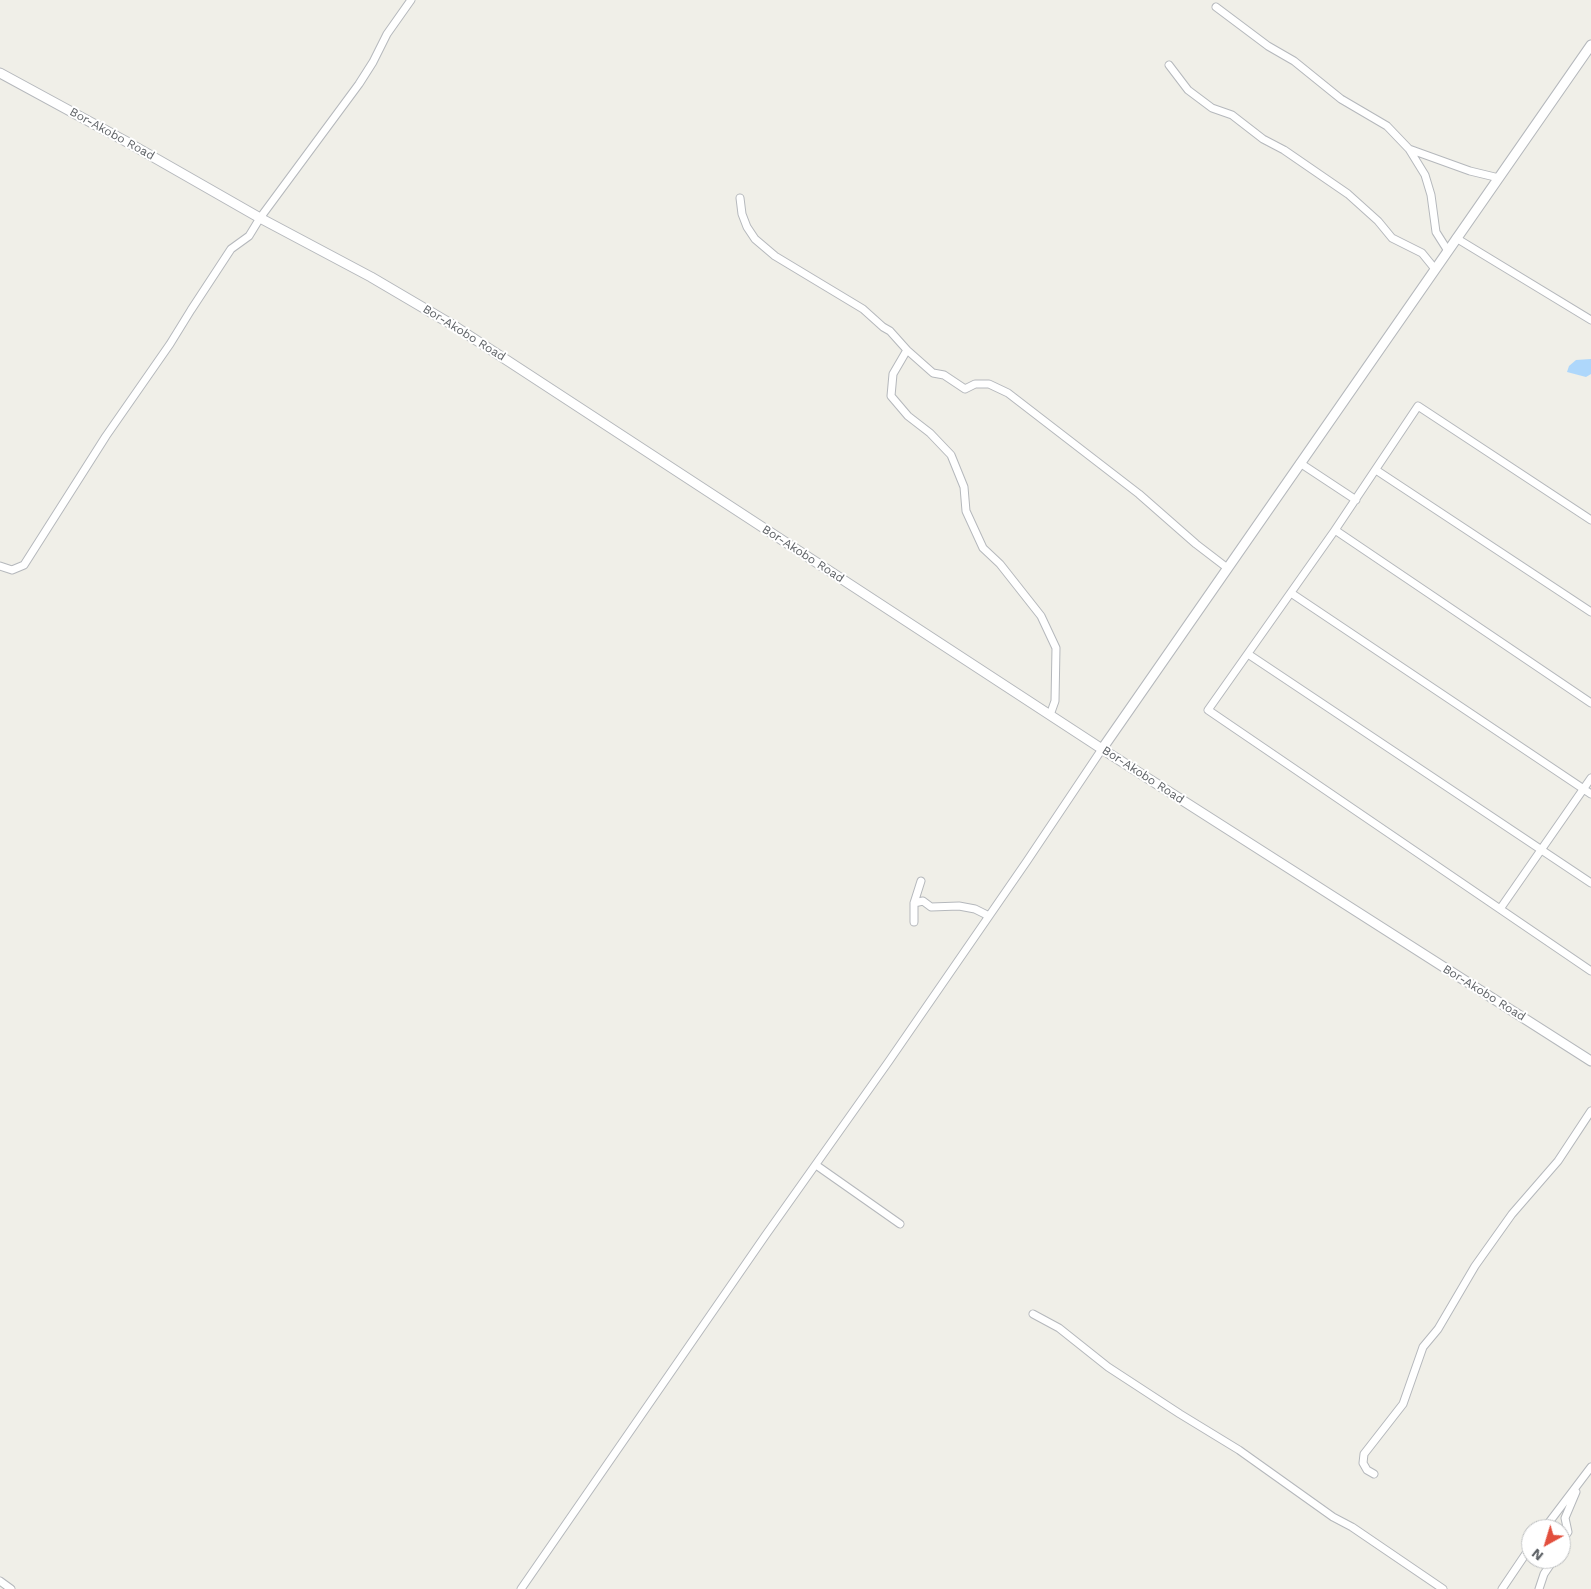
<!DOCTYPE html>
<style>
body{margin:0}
#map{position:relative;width:1591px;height:1589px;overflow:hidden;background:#f0efe8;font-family:"Work Sans",sans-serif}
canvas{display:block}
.north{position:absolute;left:1521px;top:1519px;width:50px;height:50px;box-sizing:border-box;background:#fff;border:1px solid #bfc1c2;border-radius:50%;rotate:219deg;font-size:14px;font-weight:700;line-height:20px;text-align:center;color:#5f6367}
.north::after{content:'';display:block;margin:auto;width:18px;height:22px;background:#e24f3d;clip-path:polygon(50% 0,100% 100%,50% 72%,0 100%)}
</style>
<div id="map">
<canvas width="1591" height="1589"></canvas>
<div class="north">N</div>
</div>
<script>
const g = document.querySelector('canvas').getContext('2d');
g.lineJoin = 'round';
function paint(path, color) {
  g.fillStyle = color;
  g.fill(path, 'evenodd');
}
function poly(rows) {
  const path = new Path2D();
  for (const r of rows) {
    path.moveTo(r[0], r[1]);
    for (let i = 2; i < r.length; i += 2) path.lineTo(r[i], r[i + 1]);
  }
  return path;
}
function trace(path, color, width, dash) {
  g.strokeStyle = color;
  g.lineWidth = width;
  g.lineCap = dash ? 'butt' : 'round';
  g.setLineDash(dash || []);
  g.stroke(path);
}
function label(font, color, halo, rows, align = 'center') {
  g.font = font + ' "Work Sans",sans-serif';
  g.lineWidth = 4;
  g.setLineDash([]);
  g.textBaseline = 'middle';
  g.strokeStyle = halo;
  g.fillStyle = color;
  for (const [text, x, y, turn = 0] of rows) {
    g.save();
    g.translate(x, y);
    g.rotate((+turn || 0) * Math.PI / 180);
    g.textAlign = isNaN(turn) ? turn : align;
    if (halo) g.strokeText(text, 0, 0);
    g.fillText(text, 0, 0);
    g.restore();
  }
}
paint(poly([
 [1591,359,1591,374,1586,377,1567,372,1569,366,1576,360]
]), '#aed7fb');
const minor = poly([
 [1216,7,1268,46,1294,61,1341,99,1387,126,1409,149,1470,171,1499,178],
 [1169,65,1188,90,1212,108,1232,115,1263,139,1284,150,1348,194,1378,221,1392,238,1422,253,1435,269],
 [1409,149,1425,175,1431,195,1436,232,1448,251],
 [740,198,742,214,747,227,755,239,775,256,863,309,883,327,890,331,907,350,933,373,944,375,965,389,975,384,989,384,1008,393,1139,494,1196,544,1226,567],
 [1456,238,1591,320],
 [907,350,893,374,891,396,908,416,930,433,951,455,964,487,966,511,983,548,1000,564,1041,616,1056,648,1055,701,1050,715],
 [1300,463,1356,500],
 [1376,470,1591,612],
 [1591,520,1418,406,1335,530,1591,703],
 [1335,530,1208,710,1591,971],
 [0,566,12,570,24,565,106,436,170,344,191,310,231,249,249,236,260,218,359,84,373,62,387,34,411,0],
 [1291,593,1591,794],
 [1248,654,1591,883],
 [914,903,923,901,931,907,959,906,975,909,989,916],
 [1500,909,1591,778],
 [914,922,914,903,921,881],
 [816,1165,900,1224],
 [1033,1314,1059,1328,1108,1367,1180,1414,1239,1450,1333,1517,1352,1527,1443,1589],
 [1374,1474,1367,1470,1363,1463,1364,1454,1403,1404,1423,1347,1438,1329,1475,1266,1512,1214,1558,1161,1591,1111],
 [1544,1529,1591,1467],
 [1561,1542,1568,1532,1565,1518,1576,1492],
 [0,1581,11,1589],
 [521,1589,765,1236,889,1061,1027,861,1102,749],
 [1502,1589,1531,1546],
 [1539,1589,1544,1574,1554,1559]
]);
const tertiary = poly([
 [0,73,127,142,260,218,371,277,456,327,1102,749,1591,1061],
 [1102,749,1591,45]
]);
trace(minor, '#b5b8bc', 9);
trace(tertiary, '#b5b8bc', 11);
trace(minor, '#fff', 7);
trace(tertiary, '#fff', 9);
label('12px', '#5f6367', '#fff', [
 ["Bor-Akobo Road",112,134,29],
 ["Bor-Akobo Road",464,333,32],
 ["Bor-Akobo Road",803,554,33],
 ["Bor-Akobo Road",1143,775,33],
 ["Bor-Akobo Road",1484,993,32]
]);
</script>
